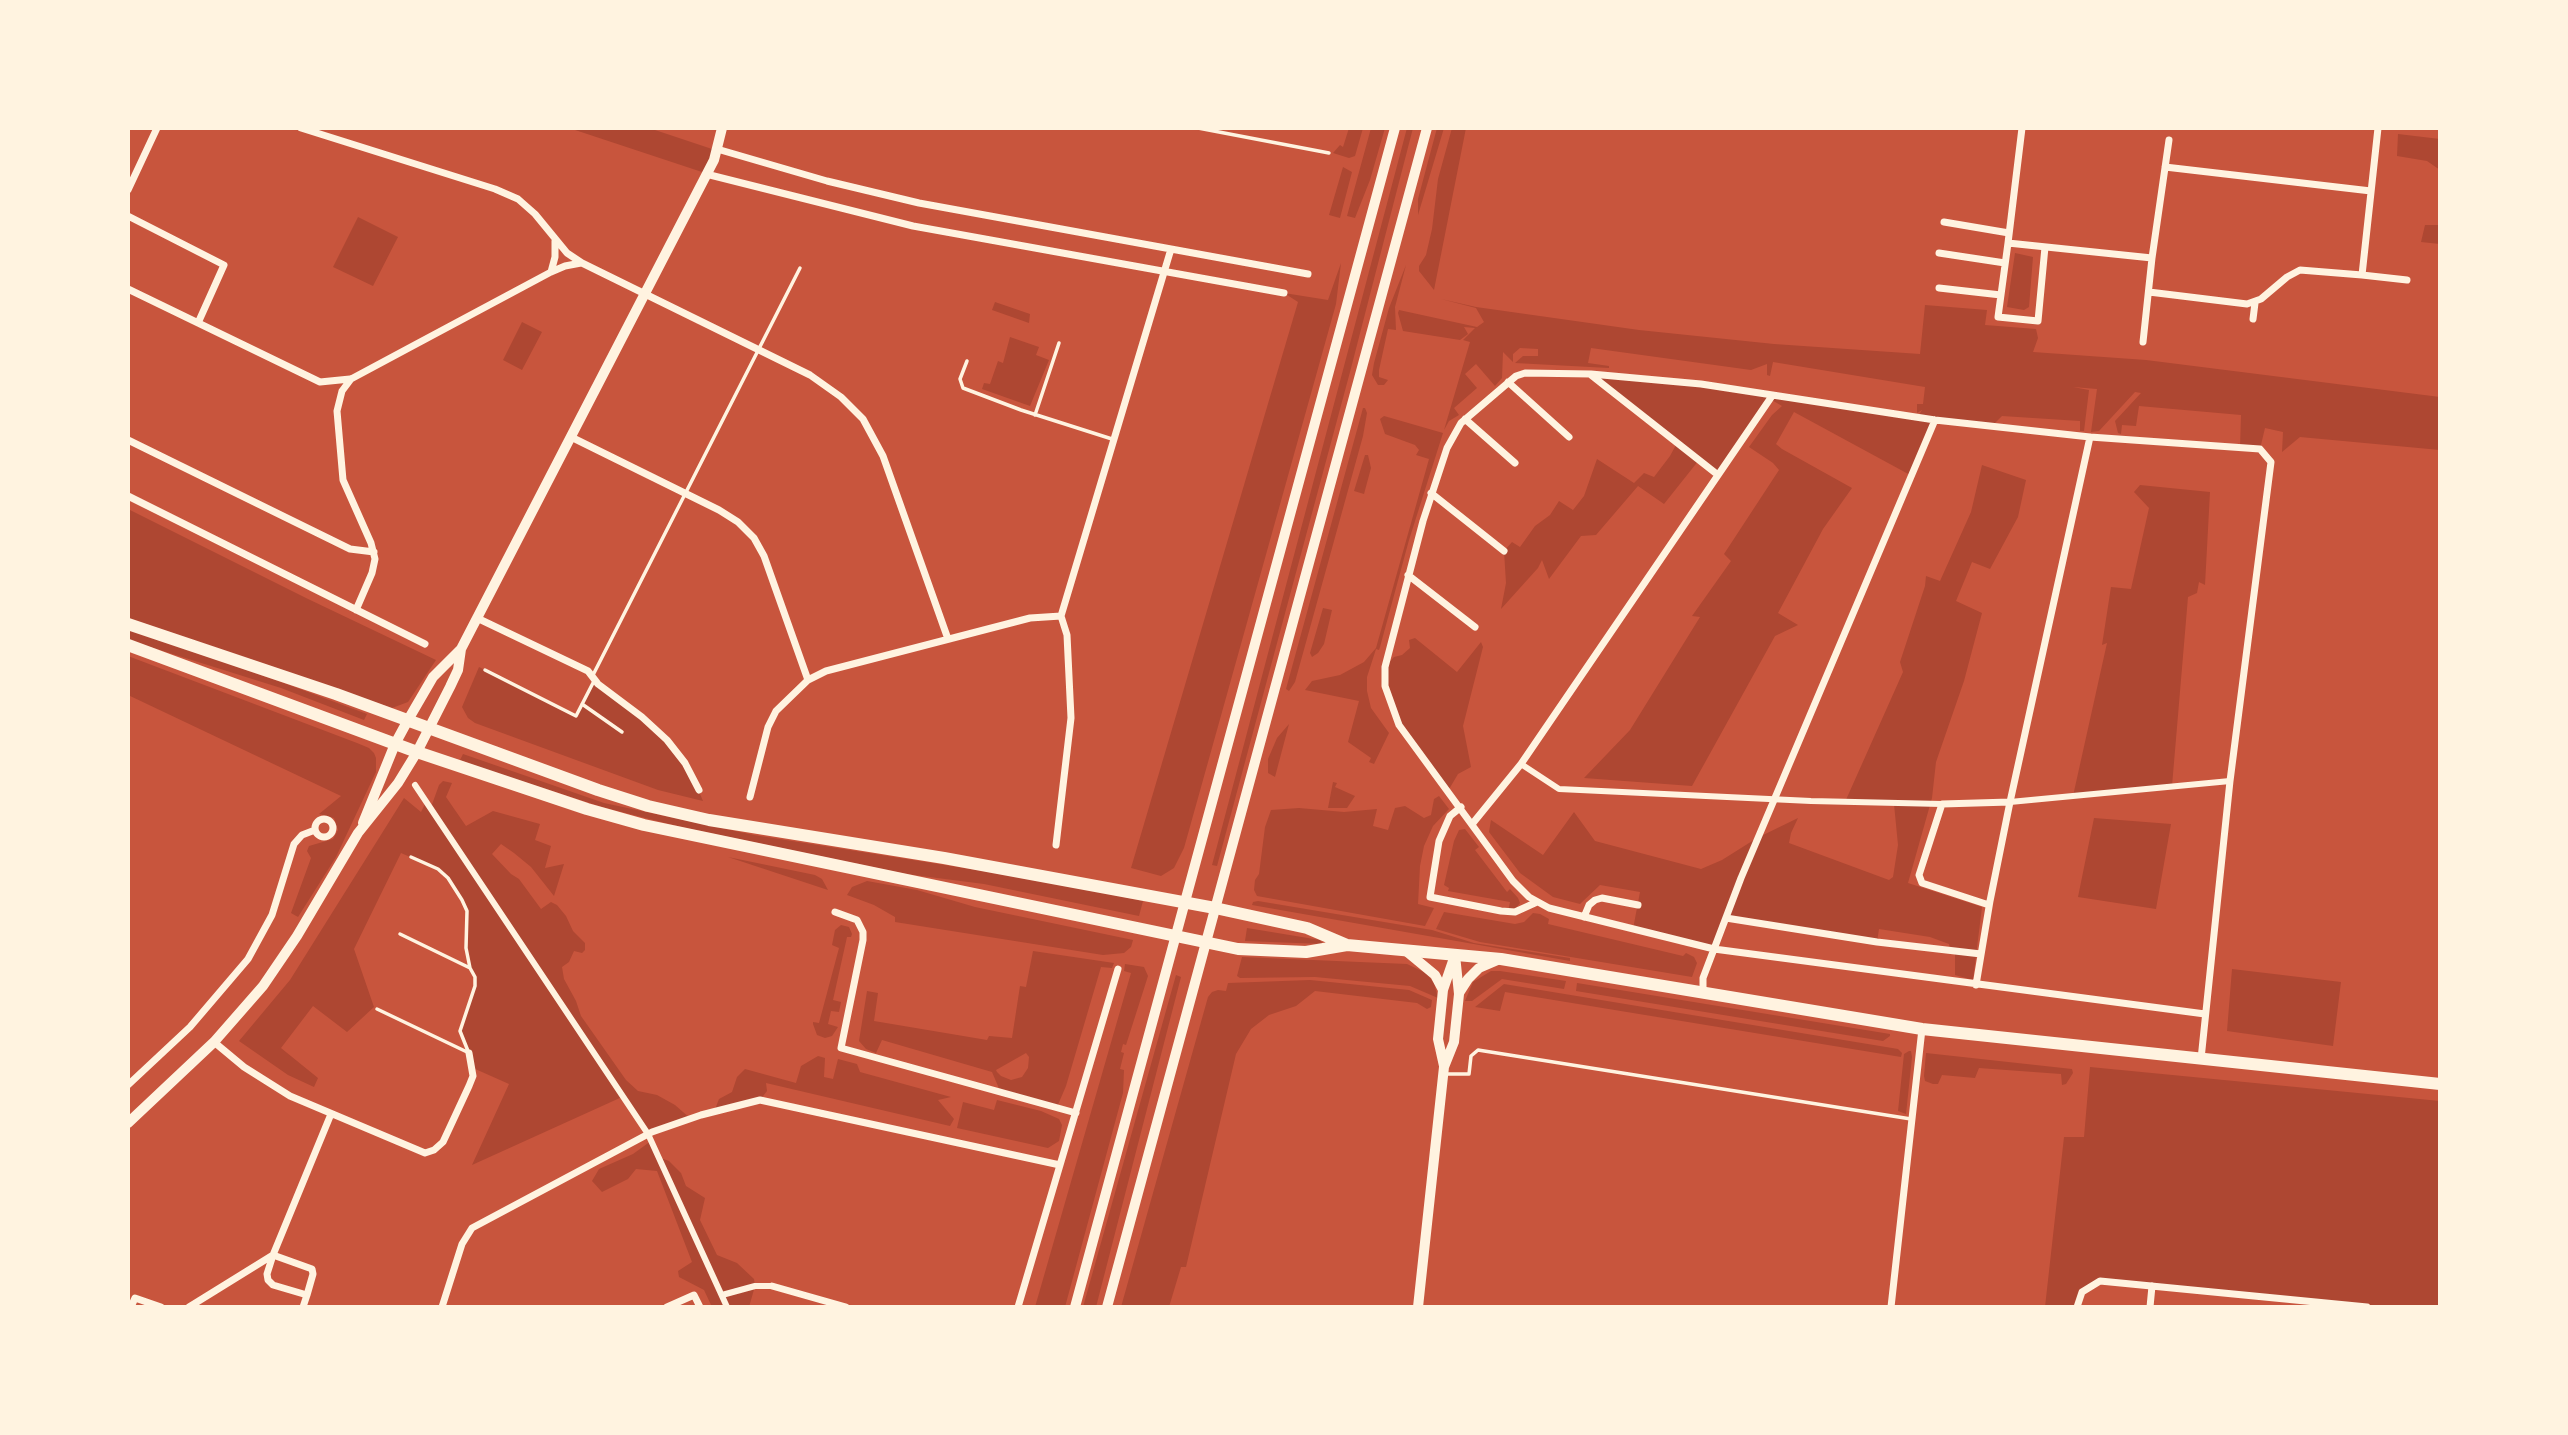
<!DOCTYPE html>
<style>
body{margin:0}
#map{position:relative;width:2568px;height:1435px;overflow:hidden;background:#c8553d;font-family:"DejaVu Sans",sans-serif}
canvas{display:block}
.frame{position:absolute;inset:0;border:130px solid #fff3e0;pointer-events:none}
</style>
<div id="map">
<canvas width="2568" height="1435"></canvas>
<div class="frame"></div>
</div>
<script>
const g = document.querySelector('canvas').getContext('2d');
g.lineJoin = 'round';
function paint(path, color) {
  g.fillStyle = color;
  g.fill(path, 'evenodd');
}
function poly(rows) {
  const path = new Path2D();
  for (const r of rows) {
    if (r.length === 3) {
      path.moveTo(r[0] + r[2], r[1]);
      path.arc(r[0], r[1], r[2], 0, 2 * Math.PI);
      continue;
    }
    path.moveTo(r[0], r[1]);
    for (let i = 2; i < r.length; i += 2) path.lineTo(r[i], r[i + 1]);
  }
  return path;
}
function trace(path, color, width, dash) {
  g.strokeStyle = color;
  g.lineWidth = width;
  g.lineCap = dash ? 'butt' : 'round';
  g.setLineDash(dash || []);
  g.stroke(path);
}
paint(poly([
 [569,128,649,128,715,150,705,173],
 [1349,128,1363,128,1355,156,1349,158,1333,153,1340,145,1343,147],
 [1371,128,1385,128,1370,180,1355,218,1347,216],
 [1407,128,1413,128,1350,372,1217,866,1212,865],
 [1437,128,1444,128,1418,215,1418,199],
 [1452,128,1466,128,1434,290,1419,271,1419,266,1426,255,1432,229,1438,179],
 [2398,134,2440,139,2440,170,2427,161,2397,156],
 [1343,167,1352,172,1340,218,1329,215],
 [2440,184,2440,244,2421,242,2425,225,2438,225],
 [358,217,398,237,373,286,333,267],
 [2015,253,2033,257,2029,307,2024,310,2007,307],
 [1341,263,1336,304,1184,848,1174,868,1161,876,1131,868,1298,302,1284,293,1328,300],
 [1406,265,1395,307,1396,330,1388,329,1379,370,1379,377,1388,380,1384,385,1378,385,1372,375,1374,363,1389,308],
 [1441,299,1476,307,1639,330,1774,344,1920,354,1925,305,1987,310,1985,325,2036,329,2038,338,2033,352,2146,360,2440,397,2440,450,2300,437,2282,452,2283,432,2265,428,2260,449,2240,448,2241,415,2139,406,2136,426,2122,425,2121,434,2118,433,2115,421,2141,393,2135,392,2099,431,2091,432,2097,389,2073,387,2089,390,2084,431,2080,431,2080,421,2002,416,1994,424,1935,420,1912,476,1794,412,1776,444,1782,449,1852,488,1823,529,1778,613,1798,625,1775,636,1692,786,1584,778,1630,730,1700,617,1692,616,1731,561,1724,554,1779,470,1773,463,1749,447,1772,415,1782,406,1770,399,1718,475,1699,460,1664,504,1638,486,1596,535,1581,536,1549,579,1542,560,1538,568,1501,609,1506,583,1504,551,1512,542,1520,547,1535,526,1550,515,1559,501,1573,510,1584,496,1597,459,1634,483,1644,473,1654,477,1670,456,1677,443,1591,374,1701,384,1917,418,1922,410,1917,413,1917,404,1923,404,1925,387,1773,362,1770,376,1767,375,1767,364,1751,370,1591,348,1588,363,1609,366,1609,368,1515,363,1523,356,1538,356,1538,349,1520,348,1513,354,1513,362,1503,352,1502,378,1495,386,1476,364,1465,374,1477,388,1454,408,1459,415,1449,421,1444,430,1470,342,1463,340,1475,328,1464,327,1468,334,1460,340,1403,331,1398,313,1399,310,1477,327,1484,322,1476,308],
 [995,302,1030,314,1029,323,992,310],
 [522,322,542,332,522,370,503,360],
 [1010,337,1039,347,1036,355,1049,360,1030,406,982,389,984,383,990,384,998,361,1003,363],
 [1363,408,1365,408,1367,413,1363,436,1295,682,1289,691,1286,689],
 [1384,416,1443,433,1409,540,1380,647,1379,650,1376,649,1367,677,1367,691,1371,708,1389,733,1374,764,1369,762,1371,758,1348,742,1359,701,1305,690,1312,681,1340,675,1364,662,1376,648,1429,459,1416,455,1419,450,1415,445,1385,434,1380,419],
 [1365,455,1368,455,1371,468,1364,494,1354,491],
 [1982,465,2026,480,2018,517,1990,569,1972,562,1956,601,1982,613,1964,681,1936,762,1932,798,1908,883,1982,907,1973,980,1955,975,1955,951,1950,950,1949,944,1930,937,1879,929,1877,942,1726,918,1714,949,1633,929,1640,892,1600,885,1580,904,1553,897,1520,873,1489,832,1491,820,1543,855,1574,812,1595,841,1701,869,1722,860,1757,838,1798,818,1791,833,1789,843,1889,880,1893,877,1898,845,1894,804,1845,802,1903,672,1900,662,1925,586,1926,576,1940,581,1971,512],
 [2140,485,2210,492,2205,585,2199,582,2197,593,2188,597,2172,786,2073,796,2107,643,2102,645,2111,587,2131,589,2149,508,2134,492],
 [128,509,306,598,436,660,408,702,392,708,128,618],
 [1323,608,1332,610,1324,644,1318,653,1312,657,1310,653],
 [128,629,281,682,367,714,364,720,281,688,128,640],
 [1415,638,1457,672,1481,642,1483,647,1463,726,1471,767,1458,774,1448,791,1399,725,1389,702,1385,667,1394,657,1402,655,1410,648,1409,640],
 [128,656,357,743,369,748,374,753,376,758,376,772,336,857,298,917,291,913,311,858,307,851,309,846,333,839,338,830,334,818,319,814,341,796,128,695],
 [479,667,576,716,594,680,656,729,692,775,703,801,658,790,475,723,468,718,462,707],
 [1289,724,1275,777,1268,773,1268,759,1277,738],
 [463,754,604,803,754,835,1040,880,1143,901,1139,916,984,884,906,874,681,827,602,807,478,767,460,760],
 [443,781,452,783,446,797,466,826,493,811,540,824,535,840,551,846,545,868,564,864,554,896,531,867,514,853,501,844,492,854,511,874,519,879,541,909,551,902,557,905,566,916,573,931,585,943,585,950,582,953,574,951,569,962,562,967,564,979,576,1001,581,1016,626,1080,638,1091,657,1095,675,1105,691,1119,648,1134,622,1097,472,1165,509,1084,473,1068,462,1036,462,1021,473,995,475,977,470,968,466,948,467,911,456,889,438,869,401,853,354,949,374,1007,347,1032,313,1006,281,1048,318,1078,314,1087,288,1075,239,1041,290,980,404,798,421,812,425,804,430,810,439,785],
 [1333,782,1337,783,1335,787,1355,796,1347,808,1328,808],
 [1439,796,1449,809,1433,826,1424,846,1420,866,1418,904,1434,908,1425,926,1257,896,1254,890,1255,880,1259,874,1265,827,1271,810,1299,808,1344,812,1377,809,1373,826,1388,830,1395,808,1405,806,1424,818,1431,815,1434,799],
 [2094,818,2171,824,2156,909,2078,897],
 [1465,829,1479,847,1475,850,1507,892,1510,889,1518,898,1520,903,1516,908,1508,912,1510,902,1448,891,1449,888,1444,885,1454,841,1459,830],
 [728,857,815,875,822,879,828,890],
 [867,881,917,890,975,907,1133,940,1131,947,1124,953,1103,955,895,922,895,917,874,905,847,895,852,887],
 [1258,901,1432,930,1474,943,1570,958,1570,961,1252,905,1253,902],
 [1444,912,1515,924,1524,922,1533,913,1540,914,1549,919,1548,924,1683,956,1686,953,1694,957,1697,963,1692,977,1480,942,1436,929],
 [841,925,849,927,852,934,851,937,847,937,833,1000,841,1002,839,1012,831,1011,828,1024,838,1027,832,1036,825,1038,817,1035,813,1024,813,1022,819,1023,839,948,832,945,835,930],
 [1247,928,1320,940,1323,944,1245,941],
 [1033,951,1114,963,1112,968,1101,967,1066,1086,1057,1107,1001,1093,992,1072,882,1040,876,1053,866,1049,859,1041,867,991,878,993,874,1021,987,1040,989,1036,1012,1038,1020,986,1026,987],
 [1026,1053,1029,1057,1028,1068,1022,1077,1011,1080,1001,1076,997,1072,996,1070],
 [1242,957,1407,964,1426,973,1434,983,1438,998,1410,986,1315,977,1240,978,1237,976],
 [1125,964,1144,967,1148,976,1126,1045,1123,1044,1121,1052,1124,1053,1120,1069,1124,1070,1123,1093,1065,1307,1035,1307,1131,973,1124,971],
 [2232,969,2341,982,2333,1046,2227,1031],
 [1491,971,1500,971,1566,981,1564,989,1502,979,1472,1001,1465,1001,1473,982],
 [1176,975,1181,977,1096,1307,1083,1307],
 [1310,980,1409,990,1432,1000,1431,1007,1427,1009,1417,1003,1315,991,1296,1006,1269,1015,1251,1029,1236,1054,1186,1267,1181,1267,1169,1307,1121,1307,1208,997,1212,992,1218,990,1226,991,1228,983],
 [1577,983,1890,1034,1890,1036,1883,1041,1576,991],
 [1504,984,1898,1049,1902,1053,1901,1057,1505,992,1500,1011,1475,1007],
 [1909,1051,1911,1051,1912,1057,1906,1114,1898,1111,1904,1054],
 [1926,1053,2072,1069,2073,1073,2066,1084,2062,1085,2061,1074,1979,1068,1975,1078,1942,1075,1938,1084,1933,1084,1925,1081,1924,1076],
 [818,1056,825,1058,824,1077,833,1079,838,1059,857,1064,860,1072,951,1097,938,1100,954,1119,950,1126,766,1083,767,1091,760,1100,714,1112,719,1099,732,1092,737,1077,745,1069,796,1083,801,1066],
 [2090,1067,2440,1101,2440,1307,2367,1307,2100,1281,2082,1292,2077,1307,2045,1307,2064,1137,2084,1137],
 [997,1100,1041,1111,1059,1119,1062,1125,1059,1141,1048,1148,957,1128,963,1102,994,1110],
 [651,1141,658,1157,669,1161,681,1173,686,1186,705,1198,700,1220,717,1255,737,1263,754,1279,755,1286,749,1307,712,1307,704,1290,679,1277,678,1271,692,1262,657,1171,636,1169,628,1179,602,1192,592,1181,599,1169,633,1154]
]), '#ae4732');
trace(poly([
 [1198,128,1329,153],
 [967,361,960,379,963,388,1021,410,1112,439],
 [1035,415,1059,343],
 [485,670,576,716,594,681],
 [593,675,800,268],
 [582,704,622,732],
 [411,857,438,869,448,878,462,900,467,911,466,948,470,968],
 [400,934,470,968,475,977,475,986,460,1031,468,1051],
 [377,1009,467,1052],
 [1445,1074,1469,1074,1471,1056,1478,1050,1911,1119]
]), '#fff3e0', 3.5);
trace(poly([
 [1521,764,1559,789,1811,801,1942,804],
 [415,785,648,1134,727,1307],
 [2010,802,2230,781],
 [722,1295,755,1286,772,1286]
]), '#fff3e0', 6);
trace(poly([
 [301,128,495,189,518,199,535,214,567,253,582,263,810,375,841,397,863,419,883,456,948,639],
 [2022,128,2008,243,2152,258,2143,342],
 [717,149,827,181,919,203,1308,274],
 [2165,167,2371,191],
 [706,174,913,226,1284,293],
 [128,190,157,128],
 [128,216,224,265,198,323],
 [1944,222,2009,233],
 [2008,243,1998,317,2038,321,2045,247],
 [1939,253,2005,263],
 [2152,258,2169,140],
 [551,272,555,257,555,241],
 [2362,275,2407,280],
 [1939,288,2001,295],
 [128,289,320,382,350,379],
 [2149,292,2247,304,2261,299,2287,277,2300,270,2362,275,2378,128],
 [2253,319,2255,303],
 [1591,375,1718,475],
 [1508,382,1569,437],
 [1465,419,1515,463],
 [571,437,719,510,738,522,754,538,764,556,808,680],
 [128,440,350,549,374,552],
 [1431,493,1504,551],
 [128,496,425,644],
 [1408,575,1475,627],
 [356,610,372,573,375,559,371,543,343,480,337,411,342,391,351,379,407,349,551,272,565,266,581,263],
 [477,618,588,671,598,684,642,717,667,740,685,763,699,790],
 [750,797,768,727,776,711,808,680,826,671,1030,618,1061,616],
 [1461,807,1450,816,1439,841,1430,897,1501,911,1515,912,1537,902],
 [324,828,9],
 [1473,823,1521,764,1772,396],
 [1056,845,1071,718,1067,635,1061,616,1171,249],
 [1989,905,1922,883,1919,875,1942,804,2010,802],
 [835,912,857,920,863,932,863,940,841,1048,1076,1113],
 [1584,917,1589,905,1595,900,1602,898,1638,905],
 [1726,918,1877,942,1981,954],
 [1976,985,1990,901,2010,802,2090,437],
 [1703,993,1703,978,1741,878,1935,420],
 [214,1042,244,1067,290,1096,425,1153,434,1150,443,1142,469,1086,473,1076,469,1053],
 [2201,1059,2230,781,2271,462,2260,449,2090,437,1935,420,1701,384,1591,374,1525,373,1516,376,1461,423,1447,448,1423,521,1385,667,1385,686,1399,725,1513,881,1529,897,1549,908,1714,949,2205,1014],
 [128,1085,190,1027,248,959,272,915,294,844,302,835,315,830],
 [772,1286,846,1307],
 [131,1307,135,1298,161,1307],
 [189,1307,273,1255,331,1114],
 [303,1307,307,1295,313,1274,312,1269,273,1255,267,1274,268,1280,273,1285,307,1295],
 [442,1307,462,1244,472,1228,652,1132,701,1115,760,1100,1060,1165],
 [667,1307,694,1295,700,1307],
 [1018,1307,1118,969],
 [1891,1307,1922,1029],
 [2077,1307,2082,1292,2100,1281,2367,1307],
 [2150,1307,2152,1286]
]), '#fff3e0', 7);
trace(poly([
 [363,823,395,744,408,720,433,677,461,649],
 [1406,951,1435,975,1443,990],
 [1459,993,1468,979,1479,968,1500,959],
 [1444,1066,1438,1039,1443,990,1455,955],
 [128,1123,214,1042,263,986,297,936,358,833,398,783,417,752,450,687,458,670,461,649,714,160,722,128],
 [1418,1307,1444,1067,1454,1042,1459,994,1455,955]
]), '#fff3e0', 10);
trace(poly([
 [1075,1307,1395,128],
 [1107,1307,1427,128]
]), '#fff3e0', 10);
trace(poly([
 [128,624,336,694,598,790,648,806,709,820,944,858,1215,908,1307,928,1347,945],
 [128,645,417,752,587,809,644,825,1238,949,1306,952,1347,945,1501,959,1922,1029,2440,1084]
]), '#fff3e0', 12);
</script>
